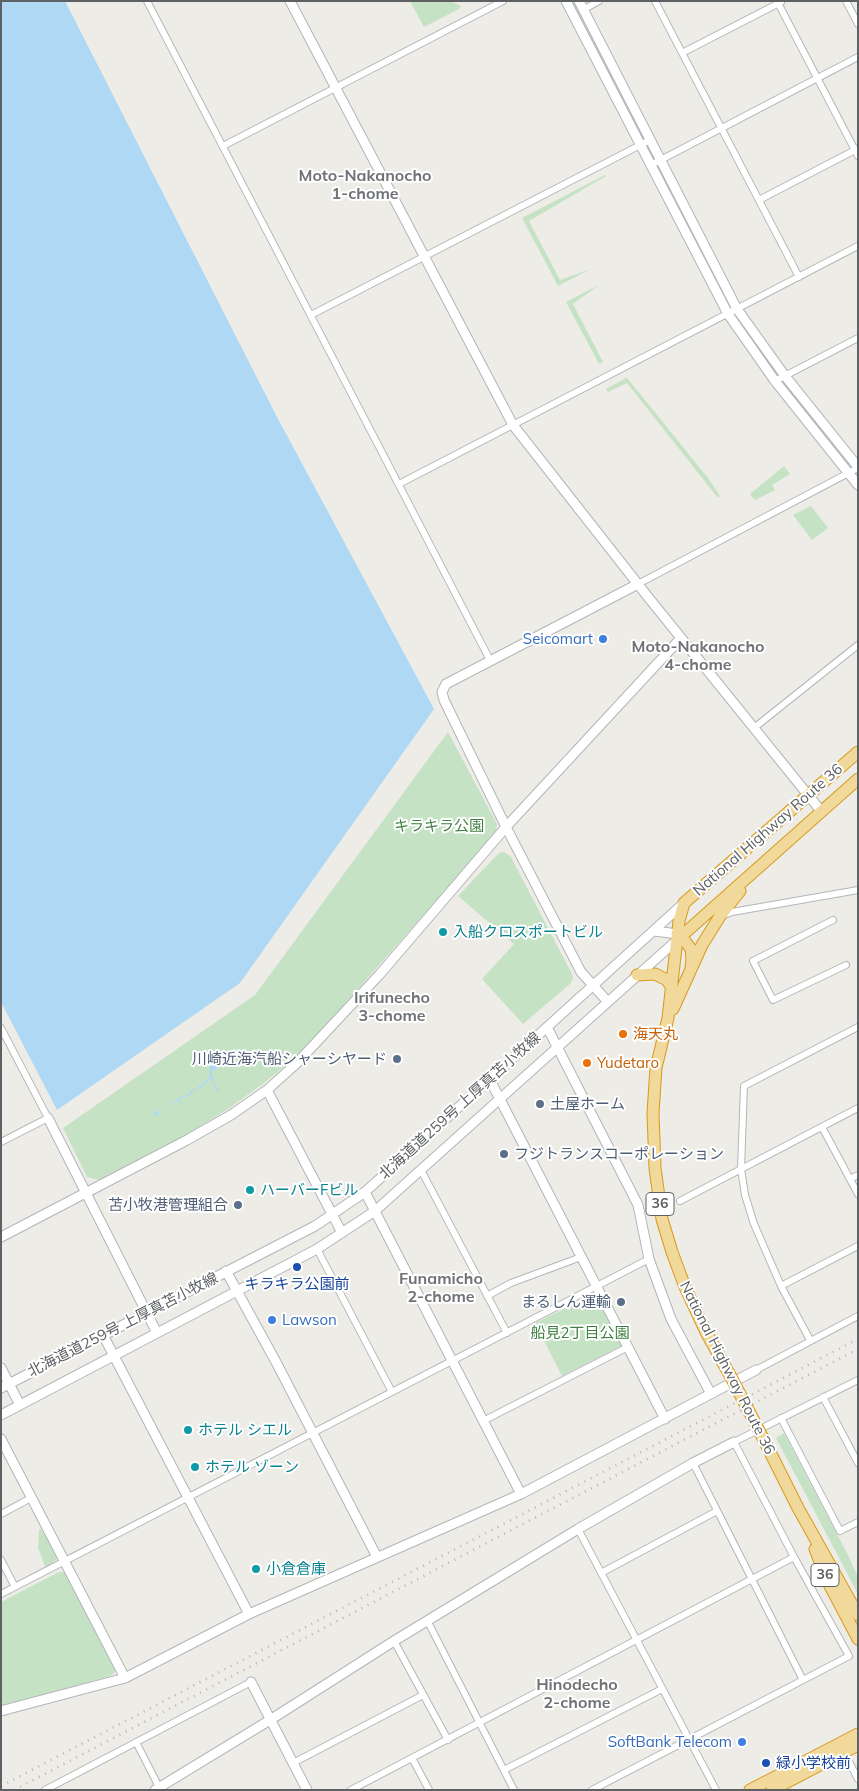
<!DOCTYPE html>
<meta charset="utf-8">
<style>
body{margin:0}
#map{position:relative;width:859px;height:1791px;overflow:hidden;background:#eeece6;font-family:Mulish,sans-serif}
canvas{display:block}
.frame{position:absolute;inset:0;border:2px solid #5d6164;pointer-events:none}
</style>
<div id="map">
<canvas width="859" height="1791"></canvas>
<div class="frame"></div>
</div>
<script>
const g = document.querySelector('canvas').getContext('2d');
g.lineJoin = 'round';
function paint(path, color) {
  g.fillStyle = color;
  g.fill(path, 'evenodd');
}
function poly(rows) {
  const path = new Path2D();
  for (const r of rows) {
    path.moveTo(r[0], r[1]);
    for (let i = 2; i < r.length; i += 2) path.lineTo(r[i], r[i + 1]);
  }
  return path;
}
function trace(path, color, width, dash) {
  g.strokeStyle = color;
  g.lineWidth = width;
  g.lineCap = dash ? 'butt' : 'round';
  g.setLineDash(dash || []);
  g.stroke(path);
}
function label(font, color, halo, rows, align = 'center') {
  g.font = font + ' Mulish,"Noto Sans JP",sans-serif';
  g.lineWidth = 4;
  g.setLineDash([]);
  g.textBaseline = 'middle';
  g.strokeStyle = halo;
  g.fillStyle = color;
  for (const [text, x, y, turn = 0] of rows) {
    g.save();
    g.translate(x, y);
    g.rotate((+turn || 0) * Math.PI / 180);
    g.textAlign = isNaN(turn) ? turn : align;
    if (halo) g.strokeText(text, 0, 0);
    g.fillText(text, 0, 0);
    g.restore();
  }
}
paint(poly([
 [410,1,450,1,461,6,459,9,424,27],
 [570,1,575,1,620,86,623,99,621,100],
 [605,175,606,176,529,221,560,280,591,269,558,286,522,218],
 [599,285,573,304,603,362,599,364,566,302],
 [626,378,628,379,708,478,720,496,718,498,627,383,608,392,606,389],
 [784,466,790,474,772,485,775,490,755,500,750,494],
 [811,506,828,528,812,540,793,515],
 [448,732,497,824,496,833,319,1033,293,1059,264,1083,228,1109,186,1135,99,1180,87,1177,63,1128,255,995],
 [504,852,511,857,572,974,573,978,571,983,523,1024,482,979,514,944,458,896,499,853],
 [594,1294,623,1345,562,1376,535,1323],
 [784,1433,848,1555,858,1577,858,1594,776,1438],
 [41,1529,57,1556,56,1560,47,1567,45,1566,38,1548,39,1530],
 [59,1572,64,1572,67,1574,116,1667,115,1672,110,1676,1,1707,1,1602]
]), '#c6e2c5');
paint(poly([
 [1,1,65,1,277,417,434,709,240,983,57,1110,1,1002],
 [217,1055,221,1057,221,1061,219,1066,212,1072,214,1083,219,1089,219,1091,217,1091,211,1078,201,1087,193,1091,190,1095,179,1099,182,1105,177,1100,159,1112,158,1116,154,1115,155,1112,162,1110,178,1098,188,1095,192,1090,200,1086,210,1077,210,1065]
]), '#afd8f5');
const street = poly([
 [147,1,490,660],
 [655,1,799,277],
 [777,1,858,156],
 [846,1,858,24],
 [583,10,599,1],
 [682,53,781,2],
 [223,146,503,1],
 [651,165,858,57],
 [759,200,857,149],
 [311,315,650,140],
 [775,381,858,338],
 [399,484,858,246],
 [638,584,858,468],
 [754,728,858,645],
 [721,916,732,912,858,890],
 [833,920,753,961,773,1000,846,965],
 [1,1028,48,1118,1,1142],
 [822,1127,858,1194],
 [421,1170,507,1333],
 [850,1179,858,1175],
 [680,1201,858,1108],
 [317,1249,392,1392],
 [781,1286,858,1246],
 [487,1296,511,1283,581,1257],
 [810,1340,781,1286,754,1224,745,1195,741,1169,744,1086,858,1027],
 [756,1370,858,1316],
 [823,1397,858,1463],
 [781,1418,840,1531,858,1522],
 [483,1421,628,1347],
 [693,1463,803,1680],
 [1,1514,31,1498],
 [578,1529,716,1790],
 [1,1560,15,1587],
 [601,1573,717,1511],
 [1,1594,649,1259],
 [428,1622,514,1790],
 [394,1641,448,1740],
 [136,1742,159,1787],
 [844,1752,858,1779],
 [412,1758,429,1790],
 [293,1763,423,1695],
 [504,1770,662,1689],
 [45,1790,251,1682],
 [351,1790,794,1557],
 [592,1790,849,1656,794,1557,734,1442,858,1380]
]);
const secondary = poly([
 [290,1,513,425,648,597,821,811],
 [566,1,728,314,775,381,858,485],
 [579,1,737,309,785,376,858,467],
 [655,931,677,934],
 [608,1002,581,972,506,827,444,700,442,692,446,684,638,584],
 [547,1027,638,1205,649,1259,671,1319,711,1394],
 [490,1080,665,1419],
 [267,1090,342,1233],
 [48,1118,157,1333],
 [365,1192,521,1494],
 [1,1237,187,1140,231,1115,267,1090,297,1063,380,974,506,827,681,638],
 [226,1271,276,1362,377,1557],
 [103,1335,249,1614],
 [1,1368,20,1405],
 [1,1388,315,1226,365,1192,684,903],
 [1,1415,317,1249,375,1211,677,940],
 [1,1439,125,1678],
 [251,1682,307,1790],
 [1,1711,125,1678,249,1614,521,1494,756,1370],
 [155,1790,270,1720,394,1641,578,1529,693,1463,734,1442]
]);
const highway = poly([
 [677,934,681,936,691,949,692,959,691,967],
 [677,940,858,779],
 [637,975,655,974,667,980,672,988],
 [673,1009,702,945,720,916,740,891],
 [731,1377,706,1332,685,1287,672,1252,662,1219,655,1168,653,1113,656,1068,668,1018,679,921,684,903,858,752],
 [764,1440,798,1508,858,1615],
 [815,1549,828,1582,858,1639],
 [750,1790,858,1734],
 [772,1790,858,1745]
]);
trace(street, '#b3b6b9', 8);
trace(secondary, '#b2b5b9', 11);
trace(highway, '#d8991b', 13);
trace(street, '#fff', 6);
trace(secondary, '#fff', 9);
trace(highway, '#f0d99a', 11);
trace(poly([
 [1,1786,858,1339],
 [14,1790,858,1349]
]), '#b3b4b4', 2.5, [1, 6]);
const highwayBridge = poly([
 [731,1377,764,1440]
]);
trace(highwayBridge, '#d8991b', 13, []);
trace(highwayBridge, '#f0d99a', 11);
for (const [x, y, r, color] of [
 [603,639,5,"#3f7fe0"],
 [443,932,5,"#0f9aa8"],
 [623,1034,5,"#e8710a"],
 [397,1059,5,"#5c6f8a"],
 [587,1063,5,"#e8710a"],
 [540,1104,5,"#5c6f8a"],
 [504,1154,5,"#5c6f8a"],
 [250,1190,5,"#0f9aa8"],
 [238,1205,5,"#5c6f8a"],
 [297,1267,5,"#1a4fb4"],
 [621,1302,5,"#5c6f8a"],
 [272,1320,5,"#3f7fe0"],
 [188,1430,5,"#0f9aa8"],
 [195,1467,5,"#0f9aa8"],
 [256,1569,5,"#0f9aa8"],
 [742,1742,5,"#3f7fe0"],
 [766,1763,5,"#1a4fb4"]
]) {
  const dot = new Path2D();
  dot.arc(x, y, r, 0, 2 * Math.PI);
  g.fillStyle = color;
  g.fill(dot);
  trace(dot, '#fff', 2);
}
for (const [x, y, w] of [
 [660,1204,28],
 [825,1575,28]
]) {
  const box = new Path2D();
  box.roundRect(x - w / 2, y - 11.5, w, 23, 4);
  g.fillStyle = '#fff';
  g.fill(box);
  trace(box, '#5d6164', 1);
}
label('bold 14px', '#5d6164', null, [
 ["36",660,1204],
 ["36",825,1575]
]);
label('15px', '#366cbe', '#fff', [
 ["Seicomart",593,639],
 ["Lawson",282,1320,"left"],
 ["SoftBank Telecom",732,1742]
], 'right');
label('15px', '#408141', '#fff', [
 ["キラキラ公園",439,826],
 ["船見2丁目公園",580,1333]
]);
label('15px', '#5d6164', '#fff', [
 ["National Highway Route 36",768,830,-41],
 ["北海道道259号 上厚真苫小牧線",460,1106,-42],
 ["北海道道259号 上厚真苫小牧線",123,1325,-27],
 ["National Highway Route 36",727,1368,63]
]);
label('15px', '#0d838f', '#fff', [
 ["入船クロスポートビル",453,932],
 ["ハーバーFビル",260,1190],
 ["ホテル シエル",198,1430],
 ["ホテル ゾーン",205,1467],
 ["小倉倉庫",266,1569]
], 'left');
label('15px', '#c56008', '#fff', [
 ["海天丸",633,1034],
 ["Yudetaro",597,1063]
], 'left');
label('15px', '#4e5e75', '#fff', [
 ["川崎近海汽船シャーシヤード",387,1059],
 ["土屋ホーム",550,1104,"left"],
 ["フジトランスコーポレーション",514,1154,"left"],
 ["苫小牧港管理組合",228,1205],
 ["まるしん運輸",611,1302]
], 'right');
label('15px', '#164399', '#fff', [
 ["キラキラ公園前",297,1284],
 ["緑小学校前",776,1763,"left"]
]);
label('bold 16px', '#6f7276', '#fff', [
 ["Moto-Nakanocho",365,176],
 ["1-chome",365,194],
 ["Moto-Nakanocho",698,647],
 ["4-chome",698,665],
 ["Irifunecho",392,998],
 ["3-chome",392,1016],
 ["Funamicho",441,1279],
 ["2-chome",441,1297],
 ["Hinodecho",577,1685],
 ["2-chome",577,1703]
]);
</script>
